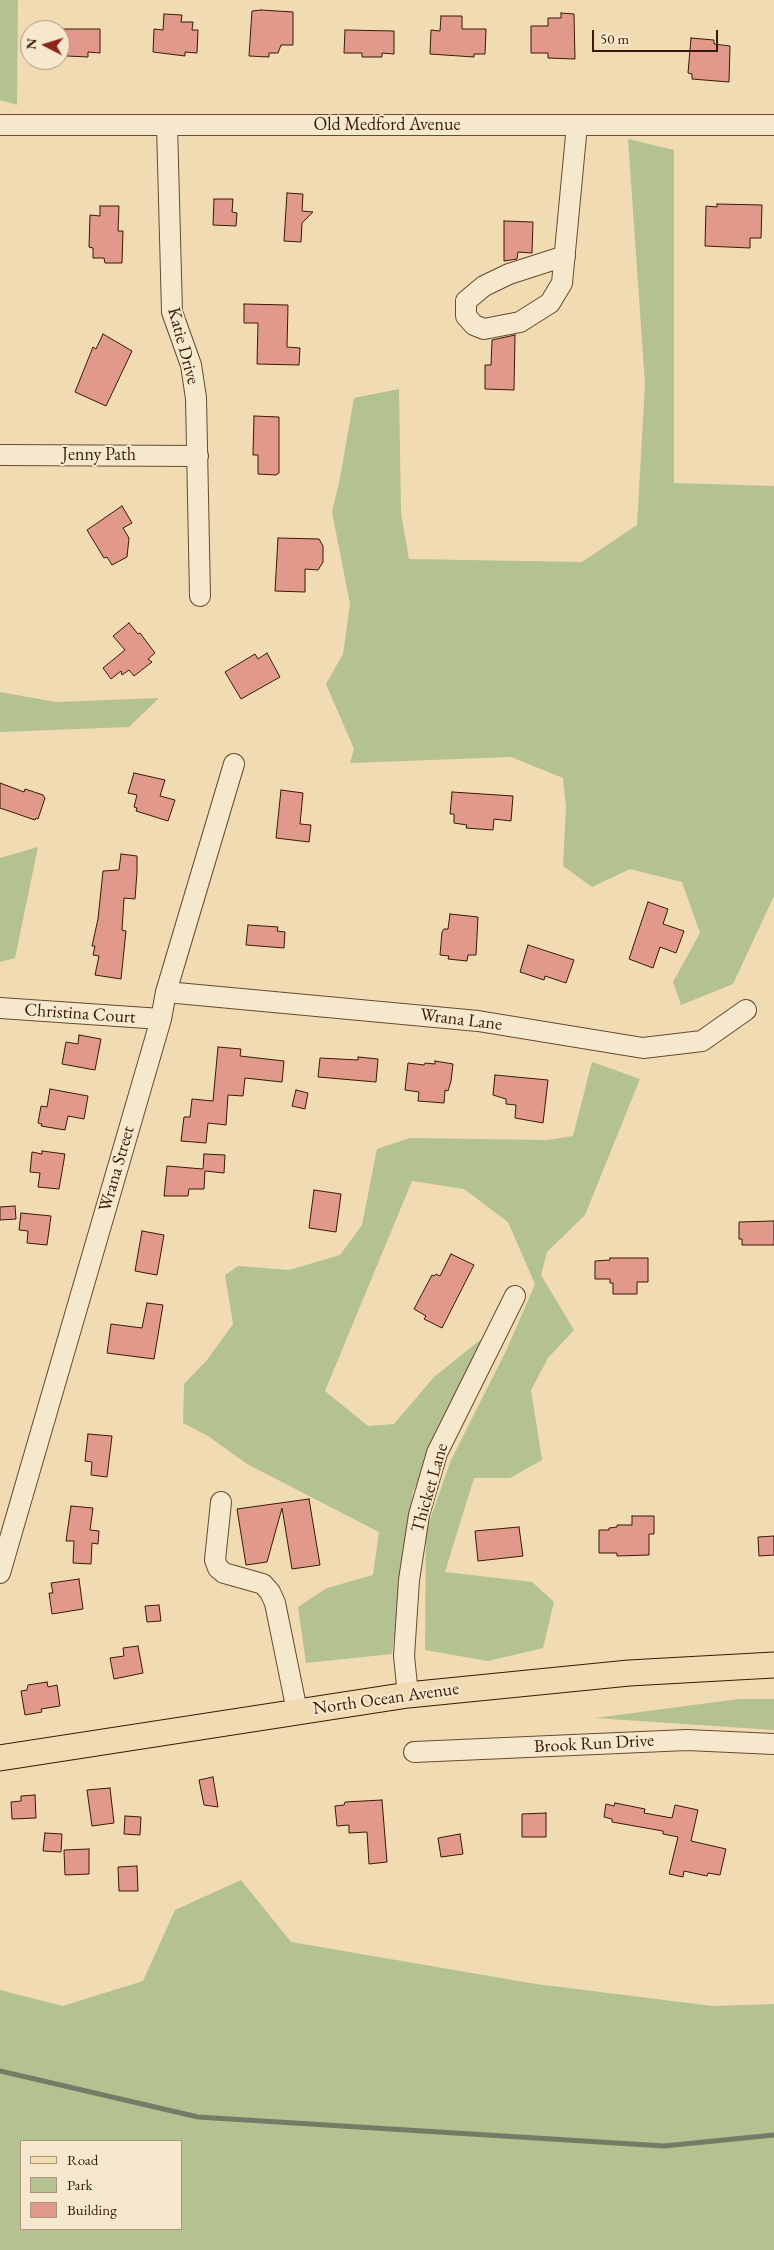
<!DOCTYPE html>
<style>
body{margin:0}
#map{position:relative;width:774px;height:2250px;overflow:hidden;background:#f1dbb2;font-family:"EB Garamond",serif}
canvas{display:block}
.legend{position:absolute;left:20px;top:2140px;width:162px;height:90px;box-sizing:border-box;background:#f6e8cd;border:1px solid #aa967d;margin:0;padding:6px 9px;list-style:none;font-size:15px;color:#391a04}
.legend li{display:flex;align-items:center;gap:10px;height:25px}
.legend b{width:25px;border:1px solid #aa967d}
.north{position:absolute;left:20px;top:20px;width:50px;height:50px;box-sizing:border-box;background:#f6e8cd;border:1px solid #aa967d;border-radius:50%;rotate:275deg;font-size:14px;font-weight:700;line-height:20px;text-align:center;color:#391a04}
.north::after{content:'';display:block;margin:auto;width:18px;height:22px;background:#8f2418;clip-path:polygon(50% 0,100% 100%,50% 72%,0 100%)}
.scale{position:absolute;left:592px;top:30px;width:126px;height:22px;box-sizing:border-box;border:2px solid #391a04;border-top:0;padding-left:6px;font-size:15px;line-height:18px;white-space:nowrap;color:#391a04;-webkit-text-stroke:4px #f6e8cd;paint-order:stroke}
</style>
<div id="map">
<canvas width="774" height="2250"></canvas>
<ul class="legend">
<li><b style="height:6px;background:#f1dbb2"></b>Road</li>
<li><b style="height:14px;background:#b4c190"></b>Park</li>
<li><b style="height:14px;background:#e1998c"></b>Building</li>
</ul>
<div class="north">N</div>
<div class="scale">50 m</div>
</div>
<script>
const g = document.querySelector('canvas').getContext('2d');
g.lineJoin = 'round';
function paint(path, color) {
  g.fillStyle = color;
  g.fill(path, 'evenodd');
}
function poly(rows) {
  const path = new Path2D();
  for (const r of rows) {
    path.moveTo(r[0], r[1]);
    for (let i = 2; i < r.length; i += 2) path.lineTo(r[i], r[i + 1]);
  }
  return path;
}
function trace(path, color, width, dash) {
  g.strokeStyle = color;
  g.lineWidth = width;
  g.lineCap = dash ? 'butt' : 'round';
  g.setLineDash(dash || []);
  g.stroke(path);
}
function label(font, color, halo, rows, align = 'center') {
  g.font = font + ' "EB Garamond",serif';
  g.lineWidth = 4;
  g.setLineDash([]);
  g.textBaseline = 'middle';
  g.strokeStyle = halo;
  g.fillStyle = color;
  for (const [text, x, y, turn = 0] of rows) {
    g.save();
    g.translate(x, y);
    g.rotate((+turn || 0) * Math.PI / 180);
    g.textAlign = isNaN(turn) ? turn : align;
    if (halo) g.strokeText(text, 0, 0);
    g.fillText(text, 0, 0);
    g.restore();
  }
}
paint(poly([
 [0,0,18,0,17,105,0,100],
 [628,139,674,150,674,483,774,486,774,896,733,984,681,1005,673,982,700,933,682,882,630,869,592,887,563,866,566,807,563,778,511,757,350,763,354,749,326,684,343,654,350,604,332,512,340,478,354,398,399,389,401,513,409,559,582,562,637,525,645,384],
 [0,692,56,702,159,698,129,727,0,732],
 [38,847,15,958,0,962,0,858],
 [592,1062,640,1079,585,1215,547,1252,541,1275,574,1330,548,1358,531,1390,542,1460,510,1478,474,1478,445,1572,532,1582,554,1602,543,1648,488,1661,425,1650,426,1531,451,1460,507,1349,535,1284,508,1222,464,1189,412,1181,325,1391,368,1426,394,1424,434,1377,485,1336,413,1492,392,1654,306,1663,298,1607,327,1588,373,1575,379,1532,247,1464,208,1436,183,1423,184,1384,207,1360,233,1324,225,1275,238,1266,289,1270,340,1255,362,1225,377,1149,410,1138,547,1140,573,1136],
 [739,1699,774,1699,774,1730,595,1718],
 [241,1880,291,1942,536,1984,712,2006,774,2004,774,2250,0,2250,0,1990,63,2006,143,1981,175,1910],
 [181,2141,181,2229,21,2229,21,2141]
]), '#b4c190');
trace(poly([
 [0,2071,198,2117,664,2146,774,2135]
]), '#747b66', 5);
const building = poly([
 [261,10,293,12,293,45,281,45,278,53,269,53,269,57,249,56,252,11,261,10],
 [561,13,574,14,575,59,548,58,548,53,531,53,531,26,548,26,548,18,561,18,561,13],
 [164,14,182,15,181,22,193,22,192,30,198,30,197,53,185,52,185,56,153,52,154,29,163,30,164,14],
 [441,16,462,16,462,29,486,29,485,54,474,54,474,57,430,54,431,30,440,31,441,16],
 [60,29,100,29,100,53,88,52,88,57,67,56,67,53,60,53,60,29],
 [345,30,394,31,394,54,382,53,382,57,362,57,362,53,344,53,345,30],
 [691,38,714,40,714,44,730,46,729,82,692,79,692,74,688,73,691,38],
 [287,193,303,194,302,211,313,212,302,223,301,242,284,241,287,193],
 [214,199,233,199,232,212,237,213,236,226,213,225,214,199],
 [717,204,762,205,761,238,750,238,750,248,705,246,706,206,717,207,717,204],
 [100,206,119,206,118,231,123,231,122,263,105,263,104,258,93,258,93,248,89,247,90,215,100,216,100,206],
 [504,221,533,222,532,253,518,252,517,259,504,261,504,221],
 [244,304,288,305,287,347,300,348,299,365,257,364,258,323,244,323,244,304],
 [103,334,132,351,106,406,75,392,93,347,96,349,103,334],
 [515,335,514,390,485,389,485,365,491,365,492,340,515,335],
 [254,416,279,417,279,473,276,475,258,474,258,455,253,455,254,416],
 [122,506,132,523,123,528,129,538,127,557,112,565,107,557,104,558,87,530,122,506],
 [278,538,319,539,323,546,323,562,318,570,305,569,305,592,275,591,278,538],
 [129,623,138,634,140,633,155,653,148,659,152,662,134,676,129,670,122,675,121,671,111,679,103,668,125,650,113,636,129,623],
 [267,653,280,677,241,699,225,672,255,654,258,659,267,653],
 [134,773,165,780,160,796,175,800,168,821,136,811,137,808,134,807,137,795,128,793,134,773],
 [0,783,24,792,25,789,43,795,45,798,38,819,36,818,35,820,0,808,0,783],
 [281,790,303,793,300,824,311,825,309,842,276,838,281,790],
 [452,792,513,796,511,821,494,819,493,830,466,828,467,825,454,823,454,814,450,814,452,792],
 [121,854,137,856,137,872,135,899,124,898,122,930,126,931,121,979,95,975,99,956,93,955,95,946,92,946,98,919,103,871,119,870,121,854],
 [648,902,668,909,663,924,684,931,676,953,660,947,653,968,629,959,648,902],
 [450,914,478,917,476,955,468,955,467,961,448,959,449,956,440,955,442,932,444,929,448,929,450,914],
 [248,925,278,927,277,931,285,932,284,948,246,945,248,925],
 [528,945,574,960,566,983,545,976,544,980,520,972,528,945],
 [79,1035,101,1039,95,1070,62,1064,66,1042,78,1044,79,1035],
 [218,1047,241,1049,240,1056,284,1061,282,1082,245,1078,243,1096,228,1095,226,1125,208,1123,206,1143,181,1141,184,1117,190,1117,192,1099,213,1101,218,1047],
 [358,1057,378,1059,376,1082,318,1077,320,1058,358,1060,358,1057],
 [435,1061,453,1064,451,1081,448,1091,445,1090,444,1103,418,1101,419,1092,405,1090,408,1063,424,1065,425,1063,435,1064,435,1061],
 [495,1075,548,1080,543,1123,515,1118,516,1105,506,1104,506,1099,493,1095,495,1075],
 [50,1089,88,1096,84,1119,68,1116,65,1130,41,1126,42,1124,38,1123,41,1106,47,1107,50,1089],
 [296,1090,308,1093,305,1109,292,1106,296,1090],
 [42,1151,65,1154,59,1189,38,1187,40,1173,30,1172,32,1152,42,1154,42,1151],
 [204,1154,225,1155,224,1173,205,1171,204,1189,189,1189,188,1196,164,1196,167,1166,203,1169,204,1154],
 [314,1190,341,1194,336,1232,309,1228,314,1190],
 [15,1206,16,1219,0,1220,0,1207,15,1206],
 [21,1213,51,1216,47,1245,27,1243,28,1231,19,1230,21,1213],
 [774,1221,774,1245,742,1245,742,1239,739,1239,739,1222,774,1221],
 [142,1231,164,1235,157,1275,135,1271,142,1231],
 [451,1254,474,1265,442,1328,424,1319,426,1316,414,1309,432,1275,434,1276,436,1274,440,1276,451,1254],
 [610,1258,648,1258,648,1282,637,1282,637,1294,613,1294,613,1283,610,1283,610,1279,595,1279,595,1261,610,1260,610,1258],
 [147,1303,163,1305,154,1359,107,1353,111,1324,142,1328,147,1303],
 [88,1434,112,1436,107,1477,91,1475,92,1462,85,1461,88,1434],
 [309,1499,320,1565,292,1569,282,1508,267,1562,246,1565,237,1509,309,1499],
 [71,1506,93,1508,90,1530,99,1531,98,1544,92,1543,91,1564,73,1563,74,1541,66,1541,71,1506],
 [632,1516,654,1516,654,1534,649,1534,649,1555,617,1556,617,1553,599,1553,599,1530,609,1530,609,1528,617,1527,617,1525,632,1525,632,1516],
 [519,1527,523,1556,478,1561,475,1531,519,1527],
 [774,1536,774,1555,759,1556,758,1537,774,1536],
 [79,1579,83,1609,52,1614,49,1593,53,1593,51,1583,79,1579],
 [159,1605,161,1621,147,1622,145,1606,159,1605],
 [138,1646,143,1673,114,1679,110,1658,124,1656,123,1648,138,1646],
 [47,1682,48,1687,57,1685,60,1706,41,1709,42,1712,25,1715,21,1691,27,1690,28,1685,47,1682],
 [213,1777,218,1807,204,1805,199,1780,213,1777],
 [110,1788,114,1823,92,1826,87,1790,110,1788],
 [35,1795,36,1818,12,1819,11,1802,21,1801,21,1796,35,1795],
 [382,1800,387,1862,369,1864,367,1832,349,1833,349,1825,337,1826,335,1806,344,1805,345,1802,382,1800],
 [615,1803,645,1809,644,1813,672,1818,675,1805,698,1810,691,1841,726,1849,720,1875,708,1873,707,1876,684,1871,683,1877,669,1874,678,1837,663,1834,663,1831,612,1822,612,1819,604,1817,606,1804,614,1806,615,1803],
 [546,1813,546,1837,522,1837,522,1814,546,1813],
 [125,1816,141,1817,140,1835,124,1834,125,1816],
 [45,1833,62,1834,61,1852,43,1851,45,1833],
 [460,1834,463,1854,441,1857,438,1838,460,1834],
 [89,1849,89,1874,65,1875,64,1850,89,1849],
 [137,1866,138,1891,119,1891,118,1867,137,1866]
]);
paint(building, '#e1998c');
trace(building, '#391a04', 1);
const minor = poly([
 [0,125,774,125],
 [167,125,172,312,191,365,196,398,200,596],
 [565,256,509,274,484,286,466,301,466,316,474,325,484,329,520,322,550,303,562,283,577,125],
 [0,455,198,456],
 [166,992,478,1021,643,1048,702,1041,746,1010],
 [0,1008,161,1019],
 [221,1502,215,1560,218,1568,224,1573,263,1584,270,1592,275,1603,297,1711],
 [0,1573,161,1019,166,992,234,764],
 [408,1695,404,1656,409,1580,419,1515,437,1453,515,1296],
 [414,1752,687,1740,774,1744]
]);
const major = poly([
 [0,1758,408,1695,629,1673,774,1665]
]);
trace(minor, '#674a30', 22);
trace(major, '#391a04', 27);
trace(minor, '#f6e8cd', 20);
trace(major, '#f1dbb2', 25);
label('18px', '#391a04', '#f6e8cd', [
 ["Old Medford Avenue",387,125],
 ["Katie Drive",183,346,75],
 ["Jenny Path",99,455],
 ["Christina Court",80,1014,4],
 ["Wrana Lane",461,1020,7],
 ["Wrana Street",117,1169,-74],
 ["Thicket Lane",430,1488,-74],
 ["North Ocean Avenue",386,1699,-8],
 ["Brook Run Drive",594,1744,-3]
]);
</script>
